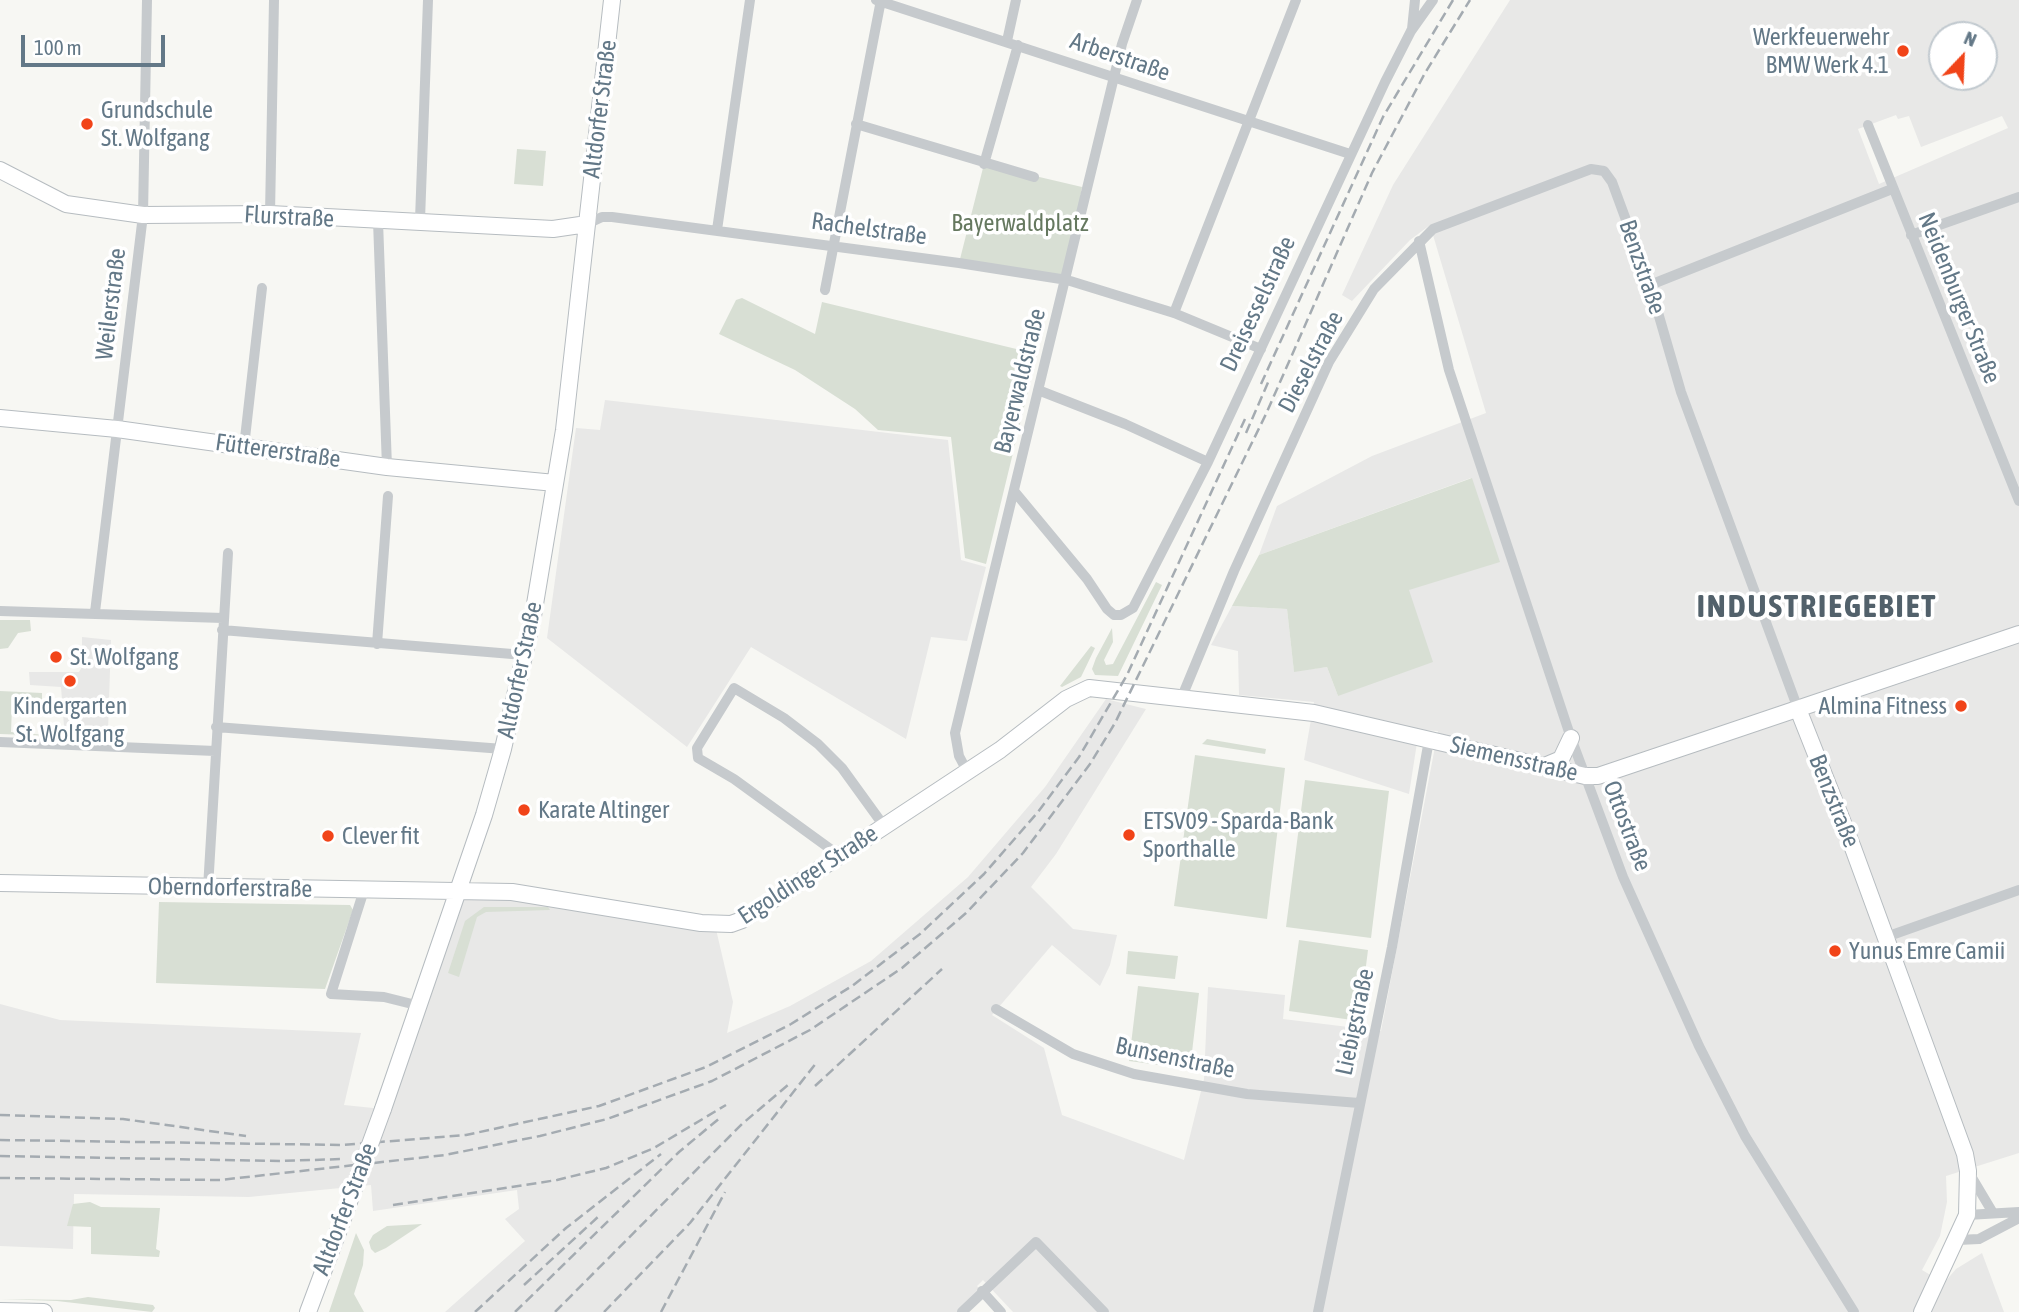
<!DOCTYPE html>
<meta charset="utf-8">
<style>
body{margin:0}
#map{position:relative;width:2019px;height:1312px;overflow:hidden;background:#f7f7f3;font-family:"Asap Condensed",sans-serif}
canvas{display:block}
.north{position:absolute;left:1928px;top:21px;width:70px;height:70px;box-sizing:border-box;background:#fff;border:2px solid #c1c9cf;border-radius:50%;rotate:23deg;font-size:19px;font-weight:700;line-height:28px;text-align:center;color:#637887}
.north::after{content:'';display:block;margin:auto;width:24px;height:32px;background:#f14419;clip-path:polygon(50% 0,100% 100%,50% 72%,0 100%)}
.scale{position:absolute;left:21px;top:35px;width:144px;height:32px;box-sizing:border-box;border:4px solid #637887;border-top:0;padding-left:9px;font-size:21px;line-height:24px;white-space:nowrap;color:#637887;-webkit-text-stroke:5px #fff;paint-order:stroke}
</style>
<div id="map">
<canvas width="2019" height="1312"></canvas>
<div class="north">N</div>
<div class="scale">100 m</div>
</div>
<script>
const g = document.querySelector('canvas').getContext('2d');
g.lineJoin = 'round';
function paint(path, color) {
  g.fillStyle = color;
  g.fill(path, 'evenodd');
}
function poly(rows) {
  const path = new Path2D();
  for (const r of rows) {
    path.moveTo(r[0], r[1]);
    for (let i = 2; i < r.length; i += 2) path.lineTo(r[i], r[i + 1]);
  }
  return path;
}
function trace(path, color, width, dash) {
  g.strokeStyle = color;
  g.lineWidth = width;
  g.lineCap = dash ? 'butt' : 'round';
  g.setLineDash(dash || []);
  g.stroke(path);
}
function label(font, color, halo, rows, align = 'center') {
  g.font = font + ' "Asap Condensed",sans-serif';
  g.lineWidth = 7;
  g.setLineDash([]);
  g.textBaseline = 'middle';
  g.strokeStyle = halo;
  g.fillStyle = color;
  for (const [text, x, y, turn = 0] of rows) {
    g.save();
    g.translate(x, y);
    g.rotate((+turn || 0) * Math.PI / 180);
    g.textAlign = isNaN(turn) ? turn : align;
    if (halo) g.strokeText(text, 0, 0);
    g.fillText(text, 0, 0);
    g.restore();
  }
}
paint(poly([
 [1510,0,2019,0,2019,1153,1946,1176,1947,1202,1940,1236,1922,1270,1944,1283,1956,1269,1982,1253,2004,1312,1013,1312,983,1280,977,1286,982,1291,962,1312,445,1312,525,1241,505,1219,519,1209,517,1190,373,1211,371,1185,249,1197,74,1194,73,1249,0,1246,0,1004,60,1020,361,1033,344,1105,383,1109,458,892,715,925,733,1002,727,1033,790,1006,871,961,968,877,1045,787,1106,699,1146,709,1056,854,1031,887,1073,929,1117,935,1110,965,1100,986,1052,945,992,1015,1044,1048,1062,1115,1184,1160,1204,1079,1208,987,1285,995,1283,1019,1381,1031,1438,731,1419,730,1409,794,1304,760,1314,702,1239,695,1238,651,1211,645,1232,606,1287,609,1294,671,1327,667,1338,696,1409,590,1471,478,1259,555,1277,506,1372,456,1486,413,1430,225,1410,240,1352,301,1342,295,1393,185],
 [1942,35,1984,35,1984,77,1942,77],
 [1896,115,1898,119,1909,116,1921,147,2002,116,2008,128,1879,184,1858,129],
 [605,400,948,440,961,560,986,567,967,641,931,637,906,739,751,647,687,747,547,638,576,428,600,430],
 [82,637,111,640,108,731,64,726,61,687,30,685,29,672,79,672,87,658,82,650]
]), '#e8e8e7');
paint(poly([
 [517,149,546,151,543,186,514,184],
 [984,164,1082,187,1067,280,959,263],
 [742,298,815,334,822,302,1037,354,986,564,965,558,951,437,878,430,855,409,795,370,719,334,736,300],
 [1472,478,1500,562,1409,590,1433,662,1338,696,1327,667,1294,672,1287,609,1232,606,1259,555],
 [1156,582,1162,585,1118,676,1095,675,1092,669,1096,658,1112,628,1113,642,1104,660,1106,665,1113,664],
 [0,620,30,620,31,631,18,633,8,648,0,649],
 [1091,646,1095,648,1081,677,1062,687,1060,686],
 [0,691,42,693,42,707,12,707,11,732,56,736,0,734],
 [1207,739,1266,749,1265,754,1202,744],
 [1195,755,1285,768,1267,919,1174,906],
 [1305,780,1389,791,1371,938,1286,927],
 [159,902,350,905,353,910,325,989,156,983],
 [484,907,548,907,550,910,486,912,477,917,459,977,448,973,465,921],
 [1299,940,1368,950,1359,1021,1289,1011],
 [1128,951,1178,956,1175,979,1126,974],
 [1138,986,1199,993,1190,1069,1129,1061],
 [90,1202,101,1207,160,1208,156,1249,160,1251,159,1257,91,1254,91,1227,67,1226,73,1204],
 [422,1224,386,1248,375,1253,371,1249,369,1242,373,1235,387,1226],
 [356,1233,364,1250,363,1265,354,1294,364,1312,329,1312],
 [88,1297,153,1305,155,1308,152,1312,57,1301,1,1299,71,1300]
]), '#d8dfd4');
const secondary = poly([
 [0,170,66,204,143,215,270,214,553,229,587,224],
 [0,418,117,429,387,467,555,483],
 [1798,709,1853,848,1965,1154,1968,1171,1967,1215,1922,1312],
 [1542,767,1561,759,1571,738],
 [0,883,512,892,701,923,731,924,742,920,1000,750,1066,699,1089,688,1314,713,1585,776,1598,776,1717,736,2019,634],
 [383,1109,484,815,503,749,533,616,564,430,612,0],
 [0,1311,44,1312],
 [308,1312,338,1232]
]);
trace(secondary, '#b6bcc0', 18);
trace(poly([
 [876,0,1350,154],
 [1412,29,1415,0],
 [1007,41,1016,0],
 [856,124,1034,177],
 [1868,125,2019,501],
 [984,164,1018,45],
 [270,214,274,0],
 [420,220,428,0],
 [378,221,387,467],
 [587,224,602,217,612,217,959,263,1067,280,1174,313,1261,349],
 [717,230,750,0],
 [1911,235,2019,197],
 [1419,241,1449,370,1571,738,1623,877,1699,1046,1745,1136,1854,1312],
 [1650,285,1892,189],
 [825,290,881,0],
 [1174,313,1296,0],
 [1038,390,1125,424,1208,462],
 [244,447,262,288],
 [1014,491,1087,579,1107,609,1114,615,1121,615,1133,608,1208,462,1385,82,1411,31,1433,0],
 [0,611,223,618],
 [95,612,143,215,147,0],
 [222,630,524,655],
 [377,644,388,496],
 [1181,699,1234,571,1329,362,1374,289,1433,229,1591,169,1604,171,1612,182,1650,285,1681,392,1798,709],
 [216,727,503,749],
 [0,742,215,751],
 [967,771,959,756,955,733,1122,44,1137,0],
 [840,856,734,779,698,758,697,748,734,688,784,718,818,744,842,768,884,826],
 [208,888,228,553],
 [364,890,331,994,384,997,420,1006],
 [1886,937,2019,890],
 [996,1009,1073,1054,1134,1074,1247,1094,1359,1103],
 [1968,1171,1993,1213],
 [1967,1215,2019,1212],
 [1958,1240,1979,1239,2019,1218],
 [982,1291,1001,1312],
 [962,1312,1036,1242,1104,1312],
 [1318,1312,1392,947,1429,740]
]), '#c6cacd', 10);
trace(secondary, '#fff', 16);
trace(poly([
 [1261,384,1383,117,1453,0],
 [1246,433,1270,378],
 [815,1086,942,969],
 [0,1115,123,1119,246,1136],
 [0,1140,343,1145,466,1135,599,1106,706,1067,791,1024,852,986,920,934,984,874,1038,812,1079,757,1127,675,1245,419],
 [0,1156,280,1161,343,1159],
 [0,1178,220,1180,445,1155,540,1136,607,1119,712,1081,810,1030,902,968,966,913,1023,853,1090,764,1115,723,1266,414,1372,173,1425,73,1470,0],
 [393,1205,557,1180,606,1168,654,1148,726,1105],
 [524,1285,599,1216],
 [475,1312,566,1228,661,1154],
 [515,1312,679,1152,721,1117],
 [555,1312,742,1124,788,1085],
 [604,1312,690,1223,817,1062],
 [661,1312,725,1192]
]), '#a4abb1', 2.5, [10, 5]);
const secondaryBridge = poly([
 [338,1232,383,1109]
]);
trace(secondaryBridge, '#b6bcc0', 18, []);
trace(secondaryBridge, '#fff', 16);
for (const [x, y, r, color] of [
 [1903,51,7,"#f14419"],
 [87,124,7,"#f14419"],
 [56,657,7,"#f14419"],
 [70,681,7,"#f14419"],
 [1961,706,7,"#f14419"],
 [524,810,7,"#f14419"],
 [1129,835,7,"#f14419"],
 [328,836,7,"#f14419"],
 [1835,951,7,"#f14419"]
]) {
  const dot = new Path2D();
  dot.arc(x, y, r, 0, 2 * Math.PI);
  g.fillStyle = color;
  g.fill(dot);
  trace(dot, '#fff', 2.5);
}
label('24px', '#637887', '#fff', [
 ["Werkfeuerwehr",1889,37,"right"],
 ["BMW Werk 4.1",1889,65,"right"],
 ["Grundschule",101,110],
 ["St. Wolfgang",101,138],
 ["St. Wolfgang",70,657],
 ["Kindergarten",70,706,"center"],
 ["St. Wolfgang",70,734,"center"],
 ["Almina Fitness",1947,706,"right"],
 ["Karate Altinger",538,810],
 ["ETSV09 - Sparda-Bank",1143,821],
 ["Sporthalle",1143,849],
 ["Clever fit",342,836],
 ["Yunus Emre Camii",1849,951]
], 'left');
label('24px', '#637887', '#fff', [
 ["Arberstraße",1120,57,19],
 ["Altdorfer Straße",600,109,-83],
 ["Flurstraße",289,217,3],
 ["Rachelstraße",869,229,8],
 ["Benzstraße",1642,267,71],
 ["Neidenburger Straße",1959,298,68],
 ["Weilerstraße",111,304,-83],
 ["Dreisesselstraße",1258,304,-65],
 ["Dieselstraße",1311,362,-62],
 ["Bayerwaldstraße",1020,381,-76],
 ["Füttererstraße",278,451,8],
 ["Altdorfer Straße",520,670,-78],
 ["Siemensstraße",1514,759,13],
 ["Benzstraße",1834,801,68],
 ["Ottostraße",1627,826,69],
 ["Ergoldinger Straße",808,875,-33],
 ["Oberndorferstraße",230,888,1],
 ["Liebigstraße",1355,1022,-78],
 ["Bunsenstraße",1175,1058,12],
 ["Altdorfer Straße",345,1209,-69]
]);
label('24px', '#65785f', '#fff', [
 ["Bayerwaldplatz",1020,223]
]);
g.letterSpacing = '2px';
label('bold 32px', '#52616b', '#fff', [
 ["INDUSTRIEGEBIET",1817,607]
]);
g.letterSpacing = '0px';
</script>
